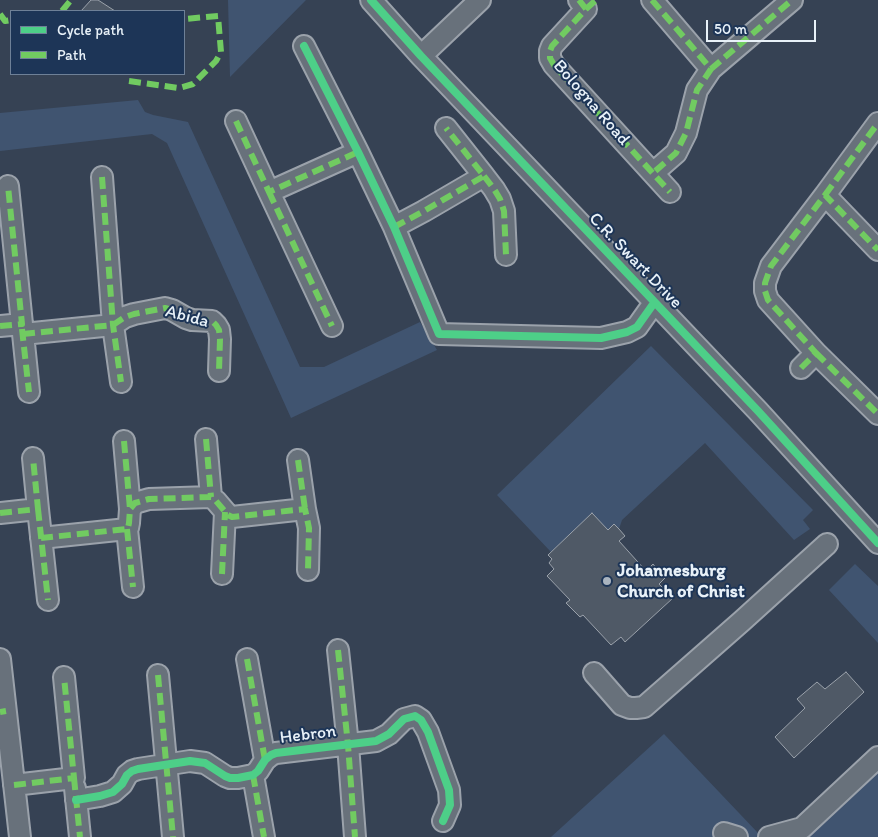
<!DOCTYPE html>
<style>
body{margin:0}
#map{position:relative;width:878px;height:837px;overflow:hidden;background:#364254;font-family:Itim,sans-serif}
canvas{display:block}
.legend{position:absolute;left:10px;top:10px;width:175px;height:65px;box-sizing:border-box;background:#1d3557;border:1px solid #6e8097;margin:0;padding:6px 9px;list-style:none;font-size:15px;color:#e8f1f8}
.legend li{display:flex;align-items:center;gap:10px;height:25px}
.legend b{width:25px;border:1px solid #6e8097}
.scale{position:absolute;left:706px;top:20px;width:110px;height:22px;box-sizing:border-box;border:2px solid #e8f1f8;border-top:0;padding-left:6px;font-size:15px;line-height:18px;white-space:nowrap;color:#e8f1f8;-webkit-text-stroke:4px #1d3557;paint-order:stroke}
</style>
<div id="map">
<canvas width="878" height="837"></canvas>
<ul class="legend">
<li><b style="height:6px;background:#4dcf88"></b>Cycle path</li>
<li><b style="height:6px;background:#71cb61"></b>Path</li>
</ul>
<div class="scale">50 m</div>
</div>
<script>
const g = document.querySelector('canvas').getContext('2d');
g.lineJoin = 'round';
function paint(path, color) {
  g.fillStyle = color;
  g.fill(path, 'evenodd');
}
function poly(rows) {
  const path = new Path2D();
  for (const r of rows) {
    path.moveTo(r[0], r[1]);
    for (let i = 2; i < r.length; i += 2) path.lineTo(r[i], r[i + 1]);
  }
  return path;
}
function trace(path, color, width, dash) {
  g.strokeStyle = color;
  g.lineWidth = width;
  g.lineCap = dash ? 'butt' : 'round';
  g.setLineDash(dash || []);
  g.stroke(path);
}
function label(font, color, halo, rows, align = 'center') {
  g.font = font + ' Itim,sans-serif';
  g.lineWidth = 4;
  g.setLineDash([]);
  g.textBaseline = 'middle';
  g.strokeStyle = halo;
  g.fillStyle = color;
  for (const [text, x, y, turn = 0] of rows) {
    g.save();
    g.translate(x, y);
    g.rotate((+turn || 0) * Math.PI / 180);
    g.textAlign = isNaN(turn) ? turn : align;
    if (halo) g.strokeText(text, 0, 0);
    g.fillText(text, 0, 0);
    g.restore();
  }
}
paint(poly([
 [228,0,306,0,230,77],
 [138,100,145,112,153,115,188,122,300,367,324,367,420,322,437,350,291,418,167,143,152,134,0,151,0,113],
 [651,346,813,510,803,520,810,529,794,540,705,443,622,520,619,529,608,530,592,514,551,552,497,495],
 [855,564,878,586,878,643,829,590],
 [664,734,758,833,778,824,789,834,878,750,878,837,551,837]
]), '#405470');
const building = poly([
 [91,0,98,0,115,11,81,11,91,0],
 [592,513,608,530,614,524,619,529,625,536,619,541,646,571,653,564,665,578,659,584,673,598,625,642,621,637,611,645,583,615,580,617,566,603,570,600,547,576,554,569,549,563,552,559,548,555,592,513],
 [846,672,864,692,794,758,775,737,805,708,797,699,817,682,825,689,846,672]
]);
paint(building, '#4f5966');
trace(building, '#9ba2ab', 1);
const minor = poly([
 [371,0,421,56,758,411,878,543],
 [579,0,586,9,552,46,550,51,550,58,554,65,670,192],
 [652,0,711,69,697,90,686,133,676,153,653,173],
 [304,46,358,152,394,227,439,334,601,338,627,332,637,327,654,303],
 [421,56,480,0],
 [711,69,792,0],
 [236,121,269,192,358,152],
 [484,176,494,189,500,199,504,211,506,255],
 [102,177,113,325,121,382],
 [269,192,332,326],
 [825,195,878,123],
 [394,227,424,211,484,176,446,128],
 [22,324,29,392],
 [0,326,22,324,8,186],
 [23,334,113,325,125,317,134,314,165,308,172,310,186,318,192,320,212,321,216,325,219,330,220,339,219,371],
 [816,353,878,414],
 [801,368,816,353,768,300,765,291,765,283,771,266,825,195,878,250],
 [206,439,211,497],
 [124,441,130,509],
 [298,460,305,509],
 [38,509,48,600],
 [0,513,38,509,33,458],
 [127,529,133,587],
 [41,538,127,529,128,528,129,523,130,509,135,503,149,499,211,497,216,501,228,515,232,517,305,509,309,528,308,570],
 [222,574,225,512],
 [338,650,348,745,355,837],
 [0,659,20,837],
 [247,659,265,760],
 [594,673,622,705,630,708,636,708,644,707,742,621,827,544],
 [158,675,173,837],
 [253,775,264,837],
 [14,785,74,778,64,677],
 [75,788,80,837],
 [76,800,100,796,113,792,122,784,127,775,132,771,138,769,190,761,205,763,225,776,230,778,238,778,253,775,258,771,265,760,271,755,276,753,376,741,389,734,404,719,415,716,421,720,428,732,449,790,450,805,443,821],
 [724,833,737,837],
 [769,837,802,828,878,757]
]);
trace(minor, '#9ba2ab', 24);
trace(minor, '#68717b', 20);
trace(poly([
 [579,0,586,9,552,46,550,51,550,58,554,65,670,192],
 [652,0,711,69,697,90,686,133,676,153,653,173],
 [586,9,596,0],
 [62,11,71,0],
 [0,14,5,21,11,20],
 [711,69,792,0],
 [129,81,179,88,193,84,216,61,221,52,218,16,184,19],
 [236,121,269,192,358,152],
 [484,176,494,189,500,199,504,211,506,255],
 [102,177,113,325,121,382],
 [269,192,332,326],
 [825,195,878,123],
 [394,227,424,211,484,176,446,128],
 [0,326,22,324,8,186],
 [22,329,29,392],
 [23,334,113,325,125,317,134,314,165,308,172,310,186,318,192,320,212,321,216,325,219,330,220,339,219,371],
 [816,353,878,414],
 [801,368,816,353,768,300,765,291,765,283,771,266,825,195,878,250],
 [206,439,211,497],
 [124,441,130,509],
 [298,460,305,509],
 [38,509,48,600],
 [0,513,38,509,33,458],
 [127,529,133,587],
 [41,538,127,529,128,528,129,523,130,509,135,503,149,499,211,497,216,501,228,515,232,517,305,509,309,528,308,570],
 [222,574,225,512],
 [338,650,348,745,355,837],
 [247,659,265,760],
 [158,675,173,837],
 [0,712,6,711],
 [253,775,264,837],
 [74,778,80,837],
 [14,785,74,778,64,677]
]), '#71cb61', 6, [12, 6]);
trace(poly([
 [371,0,421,56,758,411,878,543],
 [304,46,358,152,394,227,439,334,601,338,627,332,637,327,654,303],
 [76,800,100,796,113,792,122,784,127,775,132,771,138,769,190,761,205,763,225,776,230,778,238,778,253,775,258,771,265,760,271,755,276,753,376,741,389,734,404,719,415,716,421,720,428,732,449,790,450,805,443,821]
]), '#4dcf88', 8);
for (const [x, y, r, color] of [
 [607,581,5,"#aab4bf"]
]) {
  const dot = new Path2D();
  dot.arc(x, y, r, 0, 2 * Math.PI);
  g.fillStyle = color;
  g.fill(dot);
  trace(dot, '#1d3557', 2);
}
label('18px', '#e8f1f8', '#1d3557', [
 ["Bologna Road",591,103,49],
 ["C.R. Swart Drive",635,261,46],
 ["Abida",187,317,15],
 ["Hebron",308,735,-7]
]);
label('bold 18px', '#e8f1f8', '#1d3557', [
 ["Johannesburg",617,571],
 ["Church of Christ",617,592]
], 'left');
</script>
